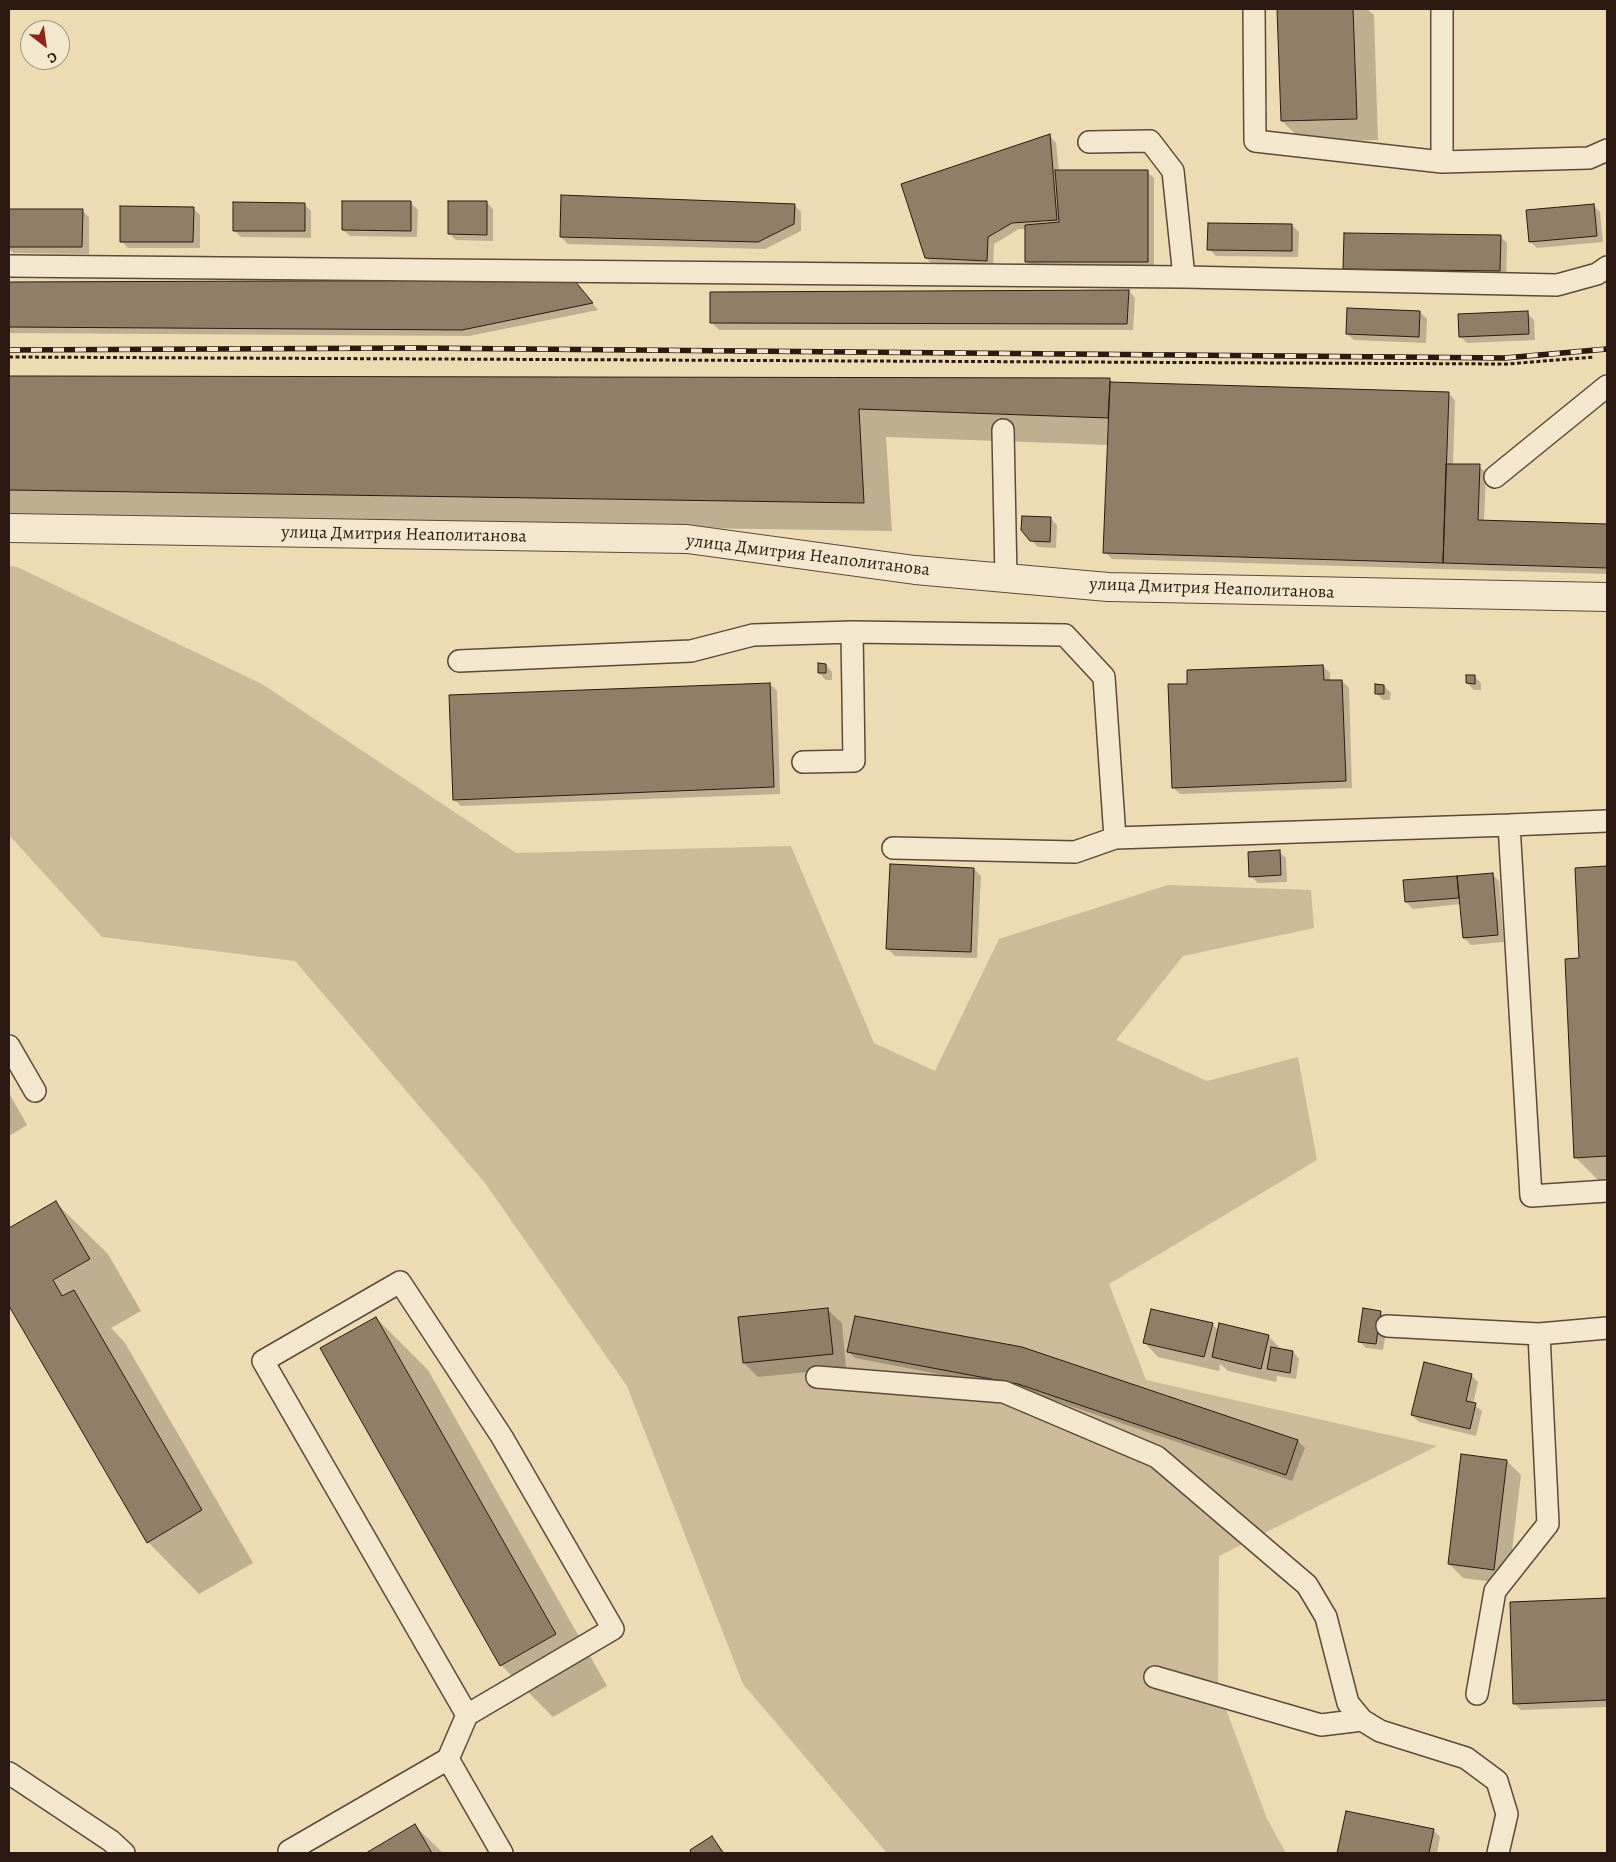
<!DOCTYPE html>
<meta charset="utf-8">
<style>
body{margin:0}
#map{position:relative;width:1616px;height:1862px;overflow:hidden;background:#eddbb3;font-family:Alegreya,serif}
canvas{display:block}
.frame{position:absolute;inset:0;border:10px solid #2c1a12;pointer-events:none}
.north{position:absolute;left:20px;top:20px;width:50px;height:50px;box-sizing:border-box;background:#f3e8ce;border:1px solid #a39683;border-radius:50%;rotate:150deg;font-size:14px;font-weight:700;line-height:20px;text-align:center;color:#2c1a12}
.north::after{content:'';display:block;margin:auto;width:18px;height:22px;background:#8f2418;clip-path:polygon(50% 0,100% 100%,50% 72%,0 100%)}
</style>
<div id="map">
<canvas width="1616" height="1862"></canvas>
<div class="frame"></div>
<div class="north">С</div>
</div>
<script>
const g = document.querySelector('canvas').getContext('2d');
g.lineJoin = 'round';
function paint(path, color) {
  g.fillStyle = color;
  g.fill(path, 'evenodd');
}
function poly(rows) {
  const path = new Path2D();
  for (const r of rows) {
    path.moveTo(r[0], r[1]);
    for (let i = 2; i < r.length; i += 2) path.lineTo(r[i], r[i + 1]);
  }
  return path;
}
function trace(path, color, width, dash) {
  g.strokeStyle = color;
  g.lineWidth = width;
  g.lineCap = dash ? 'butt' : 'round';
  g.setLineDash(dash || []);
  g.stroke(path);
}
function label(font, color, halo, rows, align = 'center') {
  g.font = font + ' Alegreya,serif';
  g.lineWidth = 4;
  g.setLineDash([]);
  g.textBaseline = 'middle';
  g.strokeStyle = halo;
  g.fillStyle = color;
  for (const [text, x, y, turn = 0] of rows) {
    g.save();
    g.translate(x, y);
    g.rotate((+turn || 0) * Math.PI / 180);
    g.textAlign = isNaN(turn) ? turn : align;
    if (halo) g.strokeText(text, 0, 0);
    g.fillText(text, 0, 0);
    g.restore();
  }
}
paint(poly([
 [9,566,17,567,262,684,516,853,791,846,874,1043,935,1071,999,939,1168,885,1311,890,1314,928,1183,956,1116,1040,1207,1081,1298,1057,1317,1160,1109,1284,1146,1380,1437,1446,1219,1556,1218,1688,1267,1819,1286,1853,887,1853,743,1684,627,1386,485,1183,295,961,102,937,9,835]
]), '#ccba98');
paint(poly([
 [1278,9,1367,9,1374,15,1378,140,1303,142,1282,121],
 [1050,136,1056,143,1059,171,1147,172,1154,178,1154,268,1034,268,1027,261,1026,229,1019,229,994,244,993,268,933,265,926,258],
 [411,203,418,210,417,237,350,236,343,230],
 [487,203,493,209,493,241,456,240,449,233],
 [304,204,311,211,311,238,241,237,234,230],
 [1593,205,1600,212,1603,242,1537,248,1530,241],
 [795,206,801,212,801,231,765,249,568,244,561,237],
 [193,208,200,215,200,248,128,248,121,241],
 [9,210,82,211,89,217,89,254,13,253,9,249],
 [1292,225,1299,232,1298,257,1216,256,1209,249],
 [1500,236,1507,243,1506,277,1351,275,1344,268],
 [574,281,598,310,469,336,9,333,9,283],
 [1129,291,1135,298,1133,330,719,330,712,323],
 [1420,312,1427,319,1426,343,1354,340,1347,334],
 [1527,313,1534,320,1535,340,1467,343,1460,336],
 [9,378,1109,379,1114,384,1448,393,1455,400,1453,465,1479,466,1486,473,1484,521,1607,526,1607,574,1112,559,1105,552,1109,445,886,437,892,531,14,518,9,513],
 [1050,518,1057,525,1056,548,1038,547,1031,540],
 [826,665,832,672,832,680,826,680,819,673],
 [1323,666,1330,673,1330,681,1342,681,1349,688,1352,788,1180,794,1173,787],
 [1474,676,1481,683,1481,690,1474,690,1467,683],
 [770,684,777,691,780,794,461,806,454,799],
 [1384,686,1391,693,1390,700,1383,700,1376,693],
 [1279,852,1286,858,1287,882,1258,883,1251,876],
 [1607,868,1607,1189,1575,1157,1580,960,1577,869],
 [974,869,981,876,977,958,895,956,888,949],
 [1492,874,1499,881,1504,942,1471,945,1464,938,1461,904,1413,909,1406,902,1405,882],
 [9,1093,27,1125,9,1136],
 [56,1203,108,1254,141,1311,111,1328,125,1343,253,1563,199,1594,148,1542,9,1303,9,1230],
 [827,1309,842,1323,846,1368,758,1377,744,1363],
 [1364,1310,1381,1313,1388,1320,1383,1350,1366,1348,1359,1341],
 [376,1318,428,1370,607,1686,553,1717,501,1665],
 [1212,1324,1219,1331,1268,1336,1283,1351,1293,1352,1299,1359,1296,1379,1277,1376,1276,1382,1228,1371,1220,1364,1219,1371,1158,1357,1144,1342],
 [1022,1348,1298,1441,1305,1448,1292,1481,1026,1391,855,1358,848,1351],
 [1471,1375,1478,1382,1473,1404,1482,1411,1476,1436,1419,1422,1412,1415],
 [1507,1461,1521,1475,1508,1584,1463,1578,1449,1564],
 [1607,1600,1607,1707,1521,1710,1514,1703,1511,1604],
 [1347,1813,1433,1830,1440,1837,1437,1853,1338,1853],
 [415,1826,443,1853,368,1853],
 [712,1837,725,1853,693,1853,691,1851]
]), '#0003');
const building = poly([
 [1277,9,1353,9,1357,119,1281,121,1277,9],
 [1050,134,1057,220,1012,223,988,237,987,261,925,258,901,184,1050,134],
 [1055,170,1148,170,1148,262,1025,262,1025,225,1059,222,1055,170],
 [561,195,795,204,794,224,758,242,560,237,561,195],
 [342,201,411,201,411,231,342,230,342,201],
 [448,201,487,201,487,235,448,234,448,201],
 [233,202,305,203,305,231,233,231,233,202],
 [1594,204,1597,236,1529,242,1526,210,1594,204],
 [120,206,194,207,193,242,120,242,120,206],
 [9,209,83,209,82,247,9,247,9,209],
 [1208,223,1292,224,1292,251,1207,250,1208,223],
 [1344,233,1501,235,1500,271,1343,269,1344,233],
 [574,280,593,303,462,330,9,327,9,282,574,280],
 [1129,290,1127,324,710,323,710,292,1129,290],
 [1347,308,1420,311,1419,337,1346,334,1347,308],
 [1528,311,1529,334,1459,337,1458,314,1528,311],
 [9,376,1110,378,1110,382,1108,418,859,409,864,503,9,490,9,376],
 [1110,382,1449,392,1443,563,1103,553,1110,382],
 [1446,464,1480,464,1478,520,1607,524,1607,568,1443,563,1446,464],
 [1022,516,1051,517,1050,542,1030,541,1021,530,1022,516],
 [818,663,826,664,826,673,818,673,818,663],
 [1323,665,1324,680,1342,680,1346,781,1172,788,1168,684,1187,684,1187,670,1323,665],
 [1466,675,1475,675,1475,684,1466,683,1466,675],
 [770,683,774,787,453,800,449,695,770,683],
 [1375,684,1384,685,1384,694,1375,694,1375,684],
 [1280,850,1281,875,1249,877,1248,852,1280,850],
 [890,864,974,868,971,952,886,949,890,864],
 [1607,866,1607,1156,1574,1158,1565,959,1579,958,1575,868,1607,866],
 [1493,873,1498,935,1463,938,1457,876,1493,873],
 [1457,876,1459,898,1405,902,1403,880,1457,876],
 [56,1201,90,1259,53,1280,62,1296,74,1290,202,1510,147,1543,9,1306,9,1228,56,1201],
 [828,1308,833,1354,743,1363,738,1317,828,1308],
 [1363,1308,1381,1311,1376,1344,1358,1342,1363,1308],
 [1151,1309,1213,1323,1204,1357,1143,1343,1151,1309],
 [855,1316,1022,1347,1298,1440,1286,1475,1018,1384,847,1352,855,1316],
 [376,1317,556,1634,500,1666,320,1348,376,1317],
 [1219,1323,1269,1335,1261,1369,1212,1357,1219,1323],
 [1271,1347,1293,1351,1290,1373,1267,1369,1271,1347],
 [1424,1362,1472,1374,1466,1401,1476,1403,1470,1429,1411,1415,1424,1362],
 [1461,1454,1507,1460,1494,1570,1448,1564,1461,1454],
 [1607,1598,1607,1700,1513,1704,1510,1602,1607,1598],
 [1346,1811,1434,1829,1429,1853,1337,1853,1346,1811],
 [415,1824,432,1853,366,1853,415,1824],
 [712,1836,723,1853,691,1853,690,1850,712,1836]
]);
paint(building, '#907e66');
trace(building, '#2c1a12', 1);
const lane = poly([
 [1254,9,1255,141,1442,162,1589,158,1607,150],
 [1089,142,1150,141,1173,171,1184,277],
 [1442,162,1442,9],
 [9,266,1184,277,1557,285,1597,274,1607,267],
 [1003,430,1006,578],
 [1495,477,1607,386],
 [459,661,691,651,753,635,852,632,1065,635,1104,677,1115,838,1509,825,1531,1196,1607,1191],
 [803,762,854,761,852,632],
 [1509,825,1607,821],
 [893,848,1075,852,1115,838],
 [9,1046,35,1091],
 [1387,1326,1539,1334],
 [817,1377,1004,1392,1157,1457,1307,1585,1326,1617,1348,1703,1362,1720,1380,1731,1466,1758,1497,1781,1507,1814,1498,1853],
 [1155,1677,1321,1725,1362,1720],
 [1477,1694,1495,1591,1548,1524,1539,1334,1607,1328],
 [467,1715,613,1629,502,1437,400,1282,263,1361,467,1715,448,1759,502,1853],
 [9,1773,111,1841,124,1853],
 [290,1853,289,1851,448,1759]
]);
const street = poly([
 [9,528,687,539,915,570,1108,587,1607,597]
]);
trace(lane, '#5c4a3a', 24);
trace(street, '#5c4a3a', 30);
trace(poly([
 [9,357,1507,364,1594,357]
]), '#2c1a12', 3, [4, 2.5]);
trace(lane, '#f3e8ce', 21);
trace(street, '#f3e8ce', 28);
const rail = poly([
 [9,350,416,348,1505,358,1607,349]
]);
trace(rail, '#2c1a12', 5.5);
trace(rail, '#f3e8ce', 4, [11]);
label('18px', '#2c1a12', '#f3e8ce', [
 ["улица Дмитрия Неаполитанова",404,535,1],
 ["улица Дмитрия Неаполитанова",808,556,7],
 ["улица Дмитрия Неаполитанова",1212,589,2]
]);
</script>
